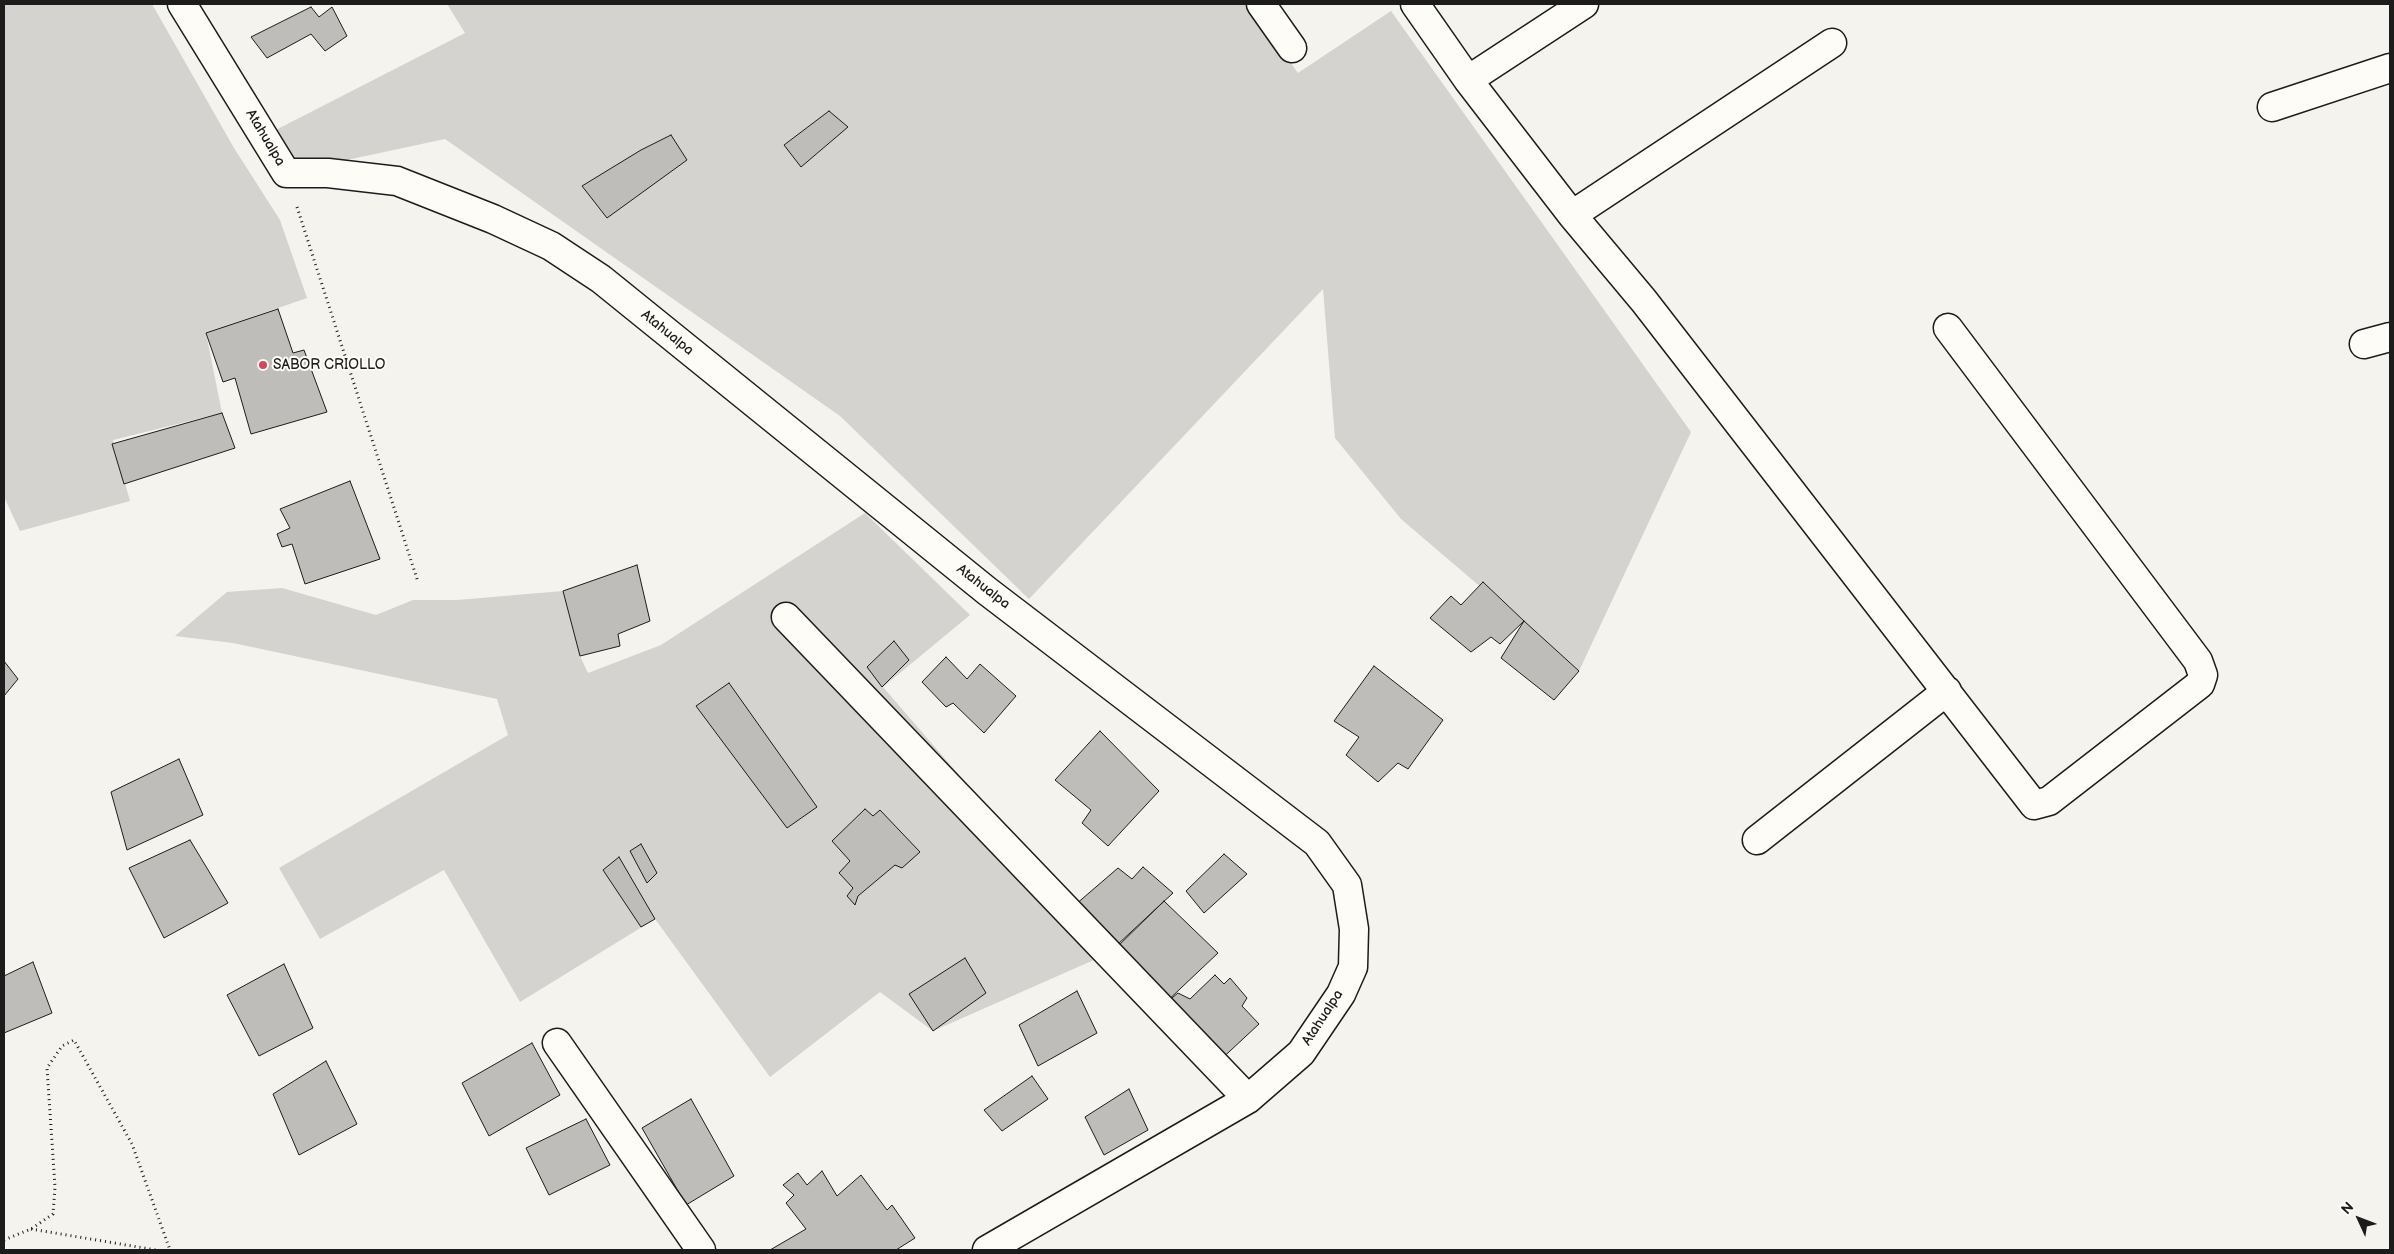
<!DOCTYPE html>
<style>
body{margin:0}
#map{position:relative;width:2394px;height:1254px;overflow:hidden;background:#f4f3ee;font-family:"Balsamiq Sans",sans-serif}
canvas{display:block}
.frame{position:absolute;inset:0;border:5px solid #1c1c1c;pointer-events:none}
.north{position:absolute;left:2334px;top:1194px;width:50px;height:50px;-webkit-text-stroke:4px #fdfcf7;paint-order:stroke;rotate:313deg;font-size:14px;font-weight:700;line-height:20px;text-align:center;color:#1c1c1c}
.north::after{content:'';display:block;margin:auto;width:18px;height:22px;background:#1c1c1c;clip-path:polygon(50% 0,100% 100%,50% 72%,0 100%)}
</style>
<div id="map">
<canvas width="2394" height="1254"></canvas>
<div class="frame"></div>
<div class="north">N</div>
</div>
<script>
const g = document.querySelector('canvas').getContext('2d');
g.lineJoin = 'round';
function paint(path, color) {
  g.fillStyle = color;
  g.fill(path, 'evenodd');
}
function poly(rows) {
  const path = new Path2D();
  for (const r of rows) {
    path.moveTo(r[0], r[1]);
    for (let i = 2; i < r.length; i += 2) path.lineTo(r[i], r[i + 1]);
  }
  return path;
}
function trace(path, color, width, dash) {
  g.strokeStyle = color;
  g.lineWidth = width;
  g.lineCap = dash ? 'butt' : 'round';
  g.setLineDash(dash || []);
  g.stroke(path);
}
function label(font, color, halo, rows, align = 'center') {
  g.font = font + ' "Balsamiq Sans",sans-serif';
  g.lineWidth = 4;
  g.setLineDash([]);
  g.textBaseline = 'middle';
  g.strokeStyle = halo;
  g.fillStyle = color;
  for (const [text, x, y, turn = 0] of rows) {
    g.save();
    g.translate(x, y);
    g.rotate((+turn || 0) * Math.PI / 180);
    g.textAlign = isNaN(turn) ? turn : align;
    if (halo) g.strokeText(text, 0, 0);
    g.fillText(text, 0, 0);
    g.restore();
  }
}
paint(poly([
 [4,4,152,4,234,148,280,220,307,298,206,333,222,413,113,440,130,501,20,531,4,497],
 [447,4,1248,4,1298,73,1391,11,1691,432,1579,671,1401,519,1335,438,1323,289,1029,599,840,416,445,139,286,173,264,136,465,33],
 [865,513,970,615,883,687,1112,952,933,1031,880,992,770,1077,655,919,520,1002,444,870,320,939,279,868,508,735,497,699,233,643,175,636,227,592,282,588,376,615,413,600,457,600,563,591,580,656,588,673,661,645]
]), '#d4d3cf');
const building = poly([
 [311,7,319,17,332,7,347,36,325,51,311,34,267,58,251,37,311,7],
 [829,111,848,127,801,167,784,145,829,111],
 [671,135,687,160,607,218,582,186,641,150,671,135],
 [278,309,293,353,304,350,327,412,251,434,235,378,223,382,206,333,278,309],
 [222,413,235,448,124,484,112,444,222,413],
 [350,481,380,559,305,584,292,544,282,547,277,534,290,528,280,509,350,481],
 [637,565,650,621,618,634,620,646,580,656,563,591,637,565],
 [1483,582,1524,621,1500,644,1491,637,1471,652,1430,618,1451,596,1461,605,1483,582],
 [1524,621,1579,671,1554,700,1501,658,1524,621],
 [894,641,909,660,882,687,867,667,894,641],
 [946,657,967,679,980,664,1016,696,984,733,953,703,946,707,922,682,946,657],
 [4,661,18,679,4,696,4,661],
 [1374,666,1443,720,1408,769,1398,763,1378,782,1346,755,1359,737,1334,721,1374,666],
 [729,683,817,807,787,828,696,706,729,683],
 [1100,731,1159,791,1108,846,1082,823,1091,810,1055,780,1100,731],
 [179,759,203,815,127,850,111,792,179,759],
 [865,809,873,816,880,810,920,852,902,868,895,865,858,896,855,905,847,896,853,888,839,873,850,861,832,841,865,809],
 [190,840,228,903,164,938,129,868,190,840],
 [641,844,657,873,647,883,630,851,641,844],
 [1224,854,1247,874,1204,913,1186,891,1224,854],
 [619,857,655,919,641,927,603,870,619,857],
 [1143,867,1173,893,1117,945,1075,905,1118,868,1132,879,1143,867],
 [1164,901,1218,953,1162,1006,1112,952,1164,901],
 [965,958,986,993,933,1031,909,994,965,958],
 [33,962,52,1013,4,1033,4,976,33,962],
 [284,964,313,1028,259,1056,227,995,284,964],
 [1215,975,1224,984,1230,978,1247,998,1242,1006,1259,1024,1216,1064,1162,1006,1178,993,1190,999,1215,975],
 [1077,991,1097,1033,1038,1066,1019,1025,1077,991],
 [532,1043,560,1095,489,1136,462,1083,532,1043],
 [326,1061,357,1124,299,1155,273,1094,326,1061],
 [1032,1076,1048,1099,1002,1131,984,1110,1032,1076],
 [1129,1089,1148,1130,1104,1155,1085,1117,1129,1089],
 [691,1099,734,1176,686,1205,642,1128,691,1099],
 [586,1119,610,1165,549,1195,526,1148,586,1119],
 [822,1171,837,1196,861,1175,887,1210,892,1205,915,1238,896,1250,770,1250,806,1229,786,1203,794,1195,783,1185,798,1173,807,1185,822,1171]
]);
paint(building, '#bebdba');
trace(building, '#1c1c1c', 1);
const street = poly([
 [182,4,286,173,328,173,397,181,493,219,551,246,601,279,987,591,1317,843,1347,885,1354,929,1353,967,1341,994,1301,1053,1248,1099,987,1250],
 [1261,4,1292,48],
 [1415,4,1468,80,1572,215,1644,301,2034,805,2049,801,2200,684,2203,675,2198,661,1948,328],
 [1468,80,1584,4],
 [2272,107,2390,68],
 [1572,215,1832,43],
 [2364,344,2390,337],
 [786,617,1248,1099],
 [1757,840,1947,691],
 [557,1043,701,1250]
]);
trace(street, '#1c1c1c', 31);
trace(poly([
 [297,207,418,582],
 [31,1229,156,1250],
 [4,1240,31,1229,53,1214,55,1187,47,1068,62,1046,74,1040,132,1144,170,1250]
]), '#1c1c1c', 3, [1, 4]);
trace(street, '#fdfcf7', 28);
for (const [x, y, r, color] of [
 [263,365,5,"#d1495b"]
]) {
  const dot = new Path2D();
  dot.arc(x, y, r, 0, 2 * Math.PI);
  g.fillStyle = color;
  g.fill(dot);
  trace(dot, '#fdfcf7', 2);
}
label('14px', '#1c1c1c', '#fdfcf7', [
 ["Atahualpa",265,138,59],
 ["Atahualpa",667,333,39],
 ["Atahualpa",983,587,38],
 ["Atahualpa",1323,1018,-57]
]);
label('14px', '#1c1c1c', '#fdfcf7', [
 ["SABOR CRIOLLO",273,365]
], 'left');
</script>
